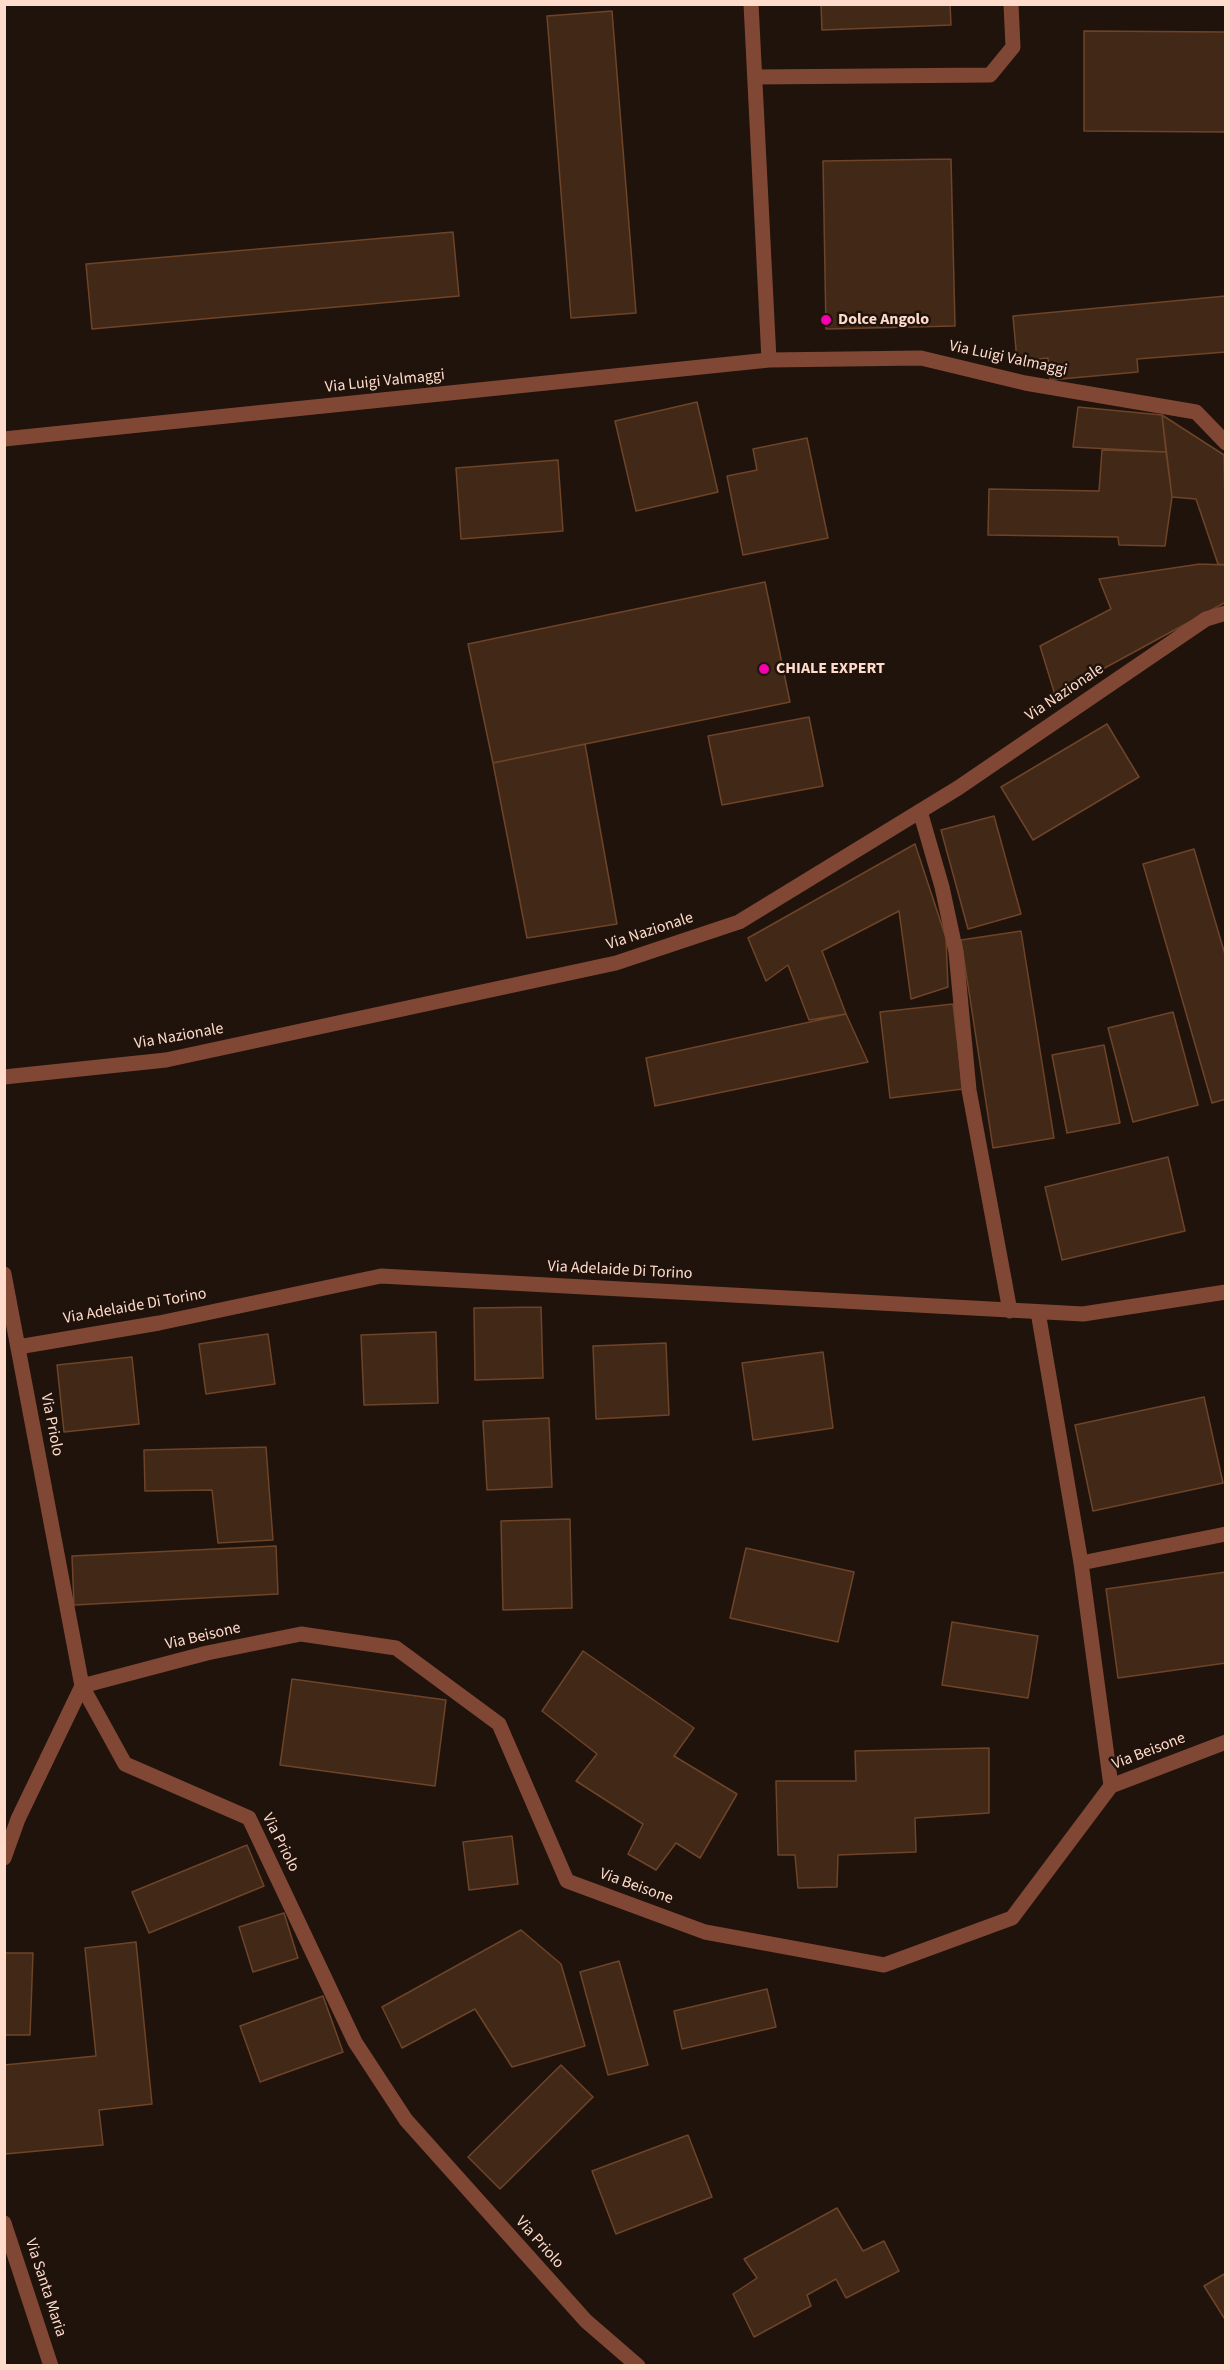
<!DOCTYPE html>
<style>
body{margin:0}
#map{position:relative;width:1230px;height:2370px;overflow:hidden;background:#20130c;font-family:"Source Sans 3",sans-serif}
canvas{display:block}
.frame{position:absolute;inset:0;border:6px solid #ffdbcb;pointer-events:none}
</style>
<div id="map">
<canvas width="1230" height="2370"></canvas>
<div class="frame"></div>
</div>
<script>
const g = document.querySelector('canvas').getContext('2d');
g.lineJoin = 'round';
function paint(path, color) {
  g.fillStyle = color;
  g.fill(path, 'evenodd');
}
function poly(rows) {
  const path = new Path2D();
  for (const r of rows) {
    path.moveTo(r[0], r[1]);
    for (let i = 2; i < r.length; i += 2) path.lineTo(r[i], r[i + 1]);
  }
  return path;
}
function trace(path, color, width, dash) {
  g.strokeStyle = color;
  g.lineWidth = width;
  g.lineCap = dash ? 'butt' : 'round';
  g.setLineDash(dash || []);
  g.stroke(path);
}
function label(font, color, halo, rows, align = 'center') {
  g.font = font + ' "Source Sans 3",sans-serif';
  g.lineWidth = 5;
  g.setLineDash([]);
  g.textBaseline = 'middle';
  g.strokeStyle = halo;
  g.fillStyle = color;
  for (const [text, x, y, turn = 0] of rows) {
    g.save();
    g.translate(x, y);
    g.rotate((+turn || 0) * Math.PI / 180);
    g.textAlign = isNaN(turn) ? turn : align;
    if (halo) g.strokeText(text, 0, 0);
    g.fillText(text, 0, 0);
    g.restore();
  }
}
const building = poly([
 [821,4,950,4,951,25,822,30,821,4],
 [612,11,636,313,571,318,547,16,612,11],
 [1084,31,1226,32,1226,132,1084,131,1084,31],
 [951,159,955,326,826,329,823,161,951,159],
 [453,232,459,296,92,329,86,264,453,232],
 [1226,296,1226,352,1137,359,1138,372,1050,380,1048,358,1017,361,1013,316,1226,296],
 [697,402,718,492,636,511,615,421,697,402],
 [1078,407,1162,415,1166,452,1073,447,1078,407],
 [1162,415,1224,455,1226,565,1218,564,1196,499,1172,497,1162,415],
 [807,438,828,538,743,555,727,476,757,470,753,449,807,438],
 [1102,450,1166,452,1172,497,1165,546,1119,545,1118,537,988,535,989,489,1099,491,1102,450],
 [558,460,563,531,461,539,456,468,558,460],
 [1200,564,1226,565,1226,602,1055,695,1040,646,1111,609,1099,579,1200,564],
 [765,582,790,702,493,763,468,644,765,582],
 [809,717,823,786,722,805,708,736,809,717],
 [1107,724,1139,777,1033,840,1001,787,1107,724],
 [585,744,617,924,527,938,493,763,585,744],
 [994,816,1021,914,968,929,941,830,994,816],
 [915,844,946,938,948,987,911,999,899,911,822,951,846,1014,809,1020,788,965,766,981,748,938,915,844],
 [1194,849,1226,958,1226,1099,1212,1103,1143,864,1194,849],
 [1021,931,1054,1138,993,1148,961,940,1021,931],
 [953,1004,963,1089,890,1098,880,1012,953,1004],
 [1173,1012,1198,1105,1133,1122,1108,1028,1173,1012],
 [846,1014,868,1062,655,1106,646,1058,846,1014],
 [1104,1045,1120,1123,1067,1133,1052,1055,1104,1045],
 [1168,1157,1185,1231,1062,1260,1045,1187,1168,1157],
 [541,1307,543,1378,475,1380,474,1308,541,1307],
 [436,1332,438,1403,364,1405,361,1335,436,1332],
 [268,1334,275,1384,206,1394,199,1344,268,1334],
 [666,1343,669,1415,596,1419,593,1346,666,1343],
 [823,1352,833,1428,753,1440,742,1363,823,1352],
 [132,1357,139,1424,64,1432,57,1365,132,1357],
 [1204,1397,1223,1483,1093,1511,1075,1425,1204,1397],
 [549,1418,552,1487,487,1490,483,1421,549,1418],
 [266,1447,273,1540,218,1543,212,1490,145,1491,144,1450,266,1447],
 [570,1519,572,1608,503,1610,501,1521,570,1519],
 [276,1546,278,1594,74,1605,72,1556,276,1546],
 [746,1548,854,1572,838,1642,730,1618,746,1548],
 [1226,1572,1226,1663,1118,1678,1106,1589,1226,1572],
 [952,1622,1038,1636,1028,1698,942,1685,952,1622],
 [583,1651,694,1728,674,1756,737,1794,700,1858,676,1843,656,1870,628,1854,643,1824,576,1781,597,1754,542,1711,583,1651],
 [292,1679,446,1700,435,1786,280,1765,292,1679],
 [989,1748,989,1813,915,1818,916,1852,838,1855,837,1887,798,1888,795,1855,778,1855,776,1781,856,1781,855,1751,989,1748],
 [512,1836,518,1884,469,1890,463,1842,512,1836],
 [247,1845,264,1886,149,1933,132,1892,247,1845],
 [284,1913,298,1958,253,1972,239,1927,284,1913],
 [521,1930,561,1964,585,2046,512,2067,475,2009,402,2048,382,2007,521,1930],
 [136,1942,152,2104,99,2110,103,2145,5,2154,4,2065,96,2056,85,1948,136,1942],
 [4,1953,33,1953,30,2035,4,2035,4,1953],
 [619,1961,648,2065,608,2075,580,1972,619,1961],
 [767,1989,776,2027,682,2049,674,2011,767,1989],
 [323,1996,343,2052,260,2082,240,2026,323,1996],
 [561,2065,593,2097,500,2189,468,2157,561,2065],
 [688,2135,712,2197,616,2234,592,2171,688,2135],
 [837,2208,863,2251,884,2241,899,2271,846,2298,836,2279,807,2295,811,2306,754,2337,733,2294,757,2278,744,2259,837,2208],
 [1226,2273,1226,2321,1204,2286,1226,2273]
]);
paint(building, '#422817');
trace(building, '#6e4428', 1.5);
trace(poly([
 [751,4,769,360],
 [757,77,990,75,1013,47,1011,4],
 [4,439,769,360,921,358,1025,383,1196,412,1226,443],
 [920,811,942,887,956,952,969,1090,1010,1311],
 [4,1077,166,1060,616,963,739,922,958,788,1206,619,1226,613],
 [4,1274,82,1686,125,1764,249,1818,355,2042,406,2120,586,2321,638,2366],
 [1038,1312,1081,1563,1226,1534],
 [18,1347,159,1323,381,1276,1083,1314,1226,1292],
 [1081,1563,1111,1786],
 [4,1858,18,1819,82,1686,207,1653,301,1634,396,1648,499,1724,567,1881,705,1932,884,1965,1012,1918,1111,1786,1226,1742],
 [4,2223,51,2366]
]), '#814735', 15);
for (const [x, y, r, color] of [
 [826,320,6,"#f600ad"],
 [764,669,6,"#f600ad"]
]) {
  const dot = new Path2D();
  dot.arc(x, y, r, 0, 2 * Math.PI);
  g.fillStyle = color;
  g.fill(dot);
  trace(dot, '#20130c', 2);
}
label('bold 16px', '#ffdbcb', '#20130c', [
 ["Dolce Angolo",838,320],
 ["CHIALE EXPERT",776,669]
], 'left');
label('16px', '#ffdbcb', '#20130c', [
 ["Via Luigi Valmaggi",1008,359,12],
 ["Via Luigi Valmaggi",385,382,-6],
 ["Via Nazionale",1065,693,-34],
 ["Via Nazionale",650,932,-18],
 ["Via Nazionale",179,1037,-10],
 ["Via Adelaide Di Torino",620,1271,3],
 ["Via Adelaide Di Torino",135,1307,-10],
 ["Via Priolo",51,1425,79],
 ["Via Beisone",203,1637,-13],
 ["Via Beisone",1149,1752,-21],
 ["Via Priolo",280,1843,63],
 ["Via Beisone",636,1887,20],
 ["Via Priolo",539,2243,48],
 ["Via Santa Maria",45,2288,72]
]);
</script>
